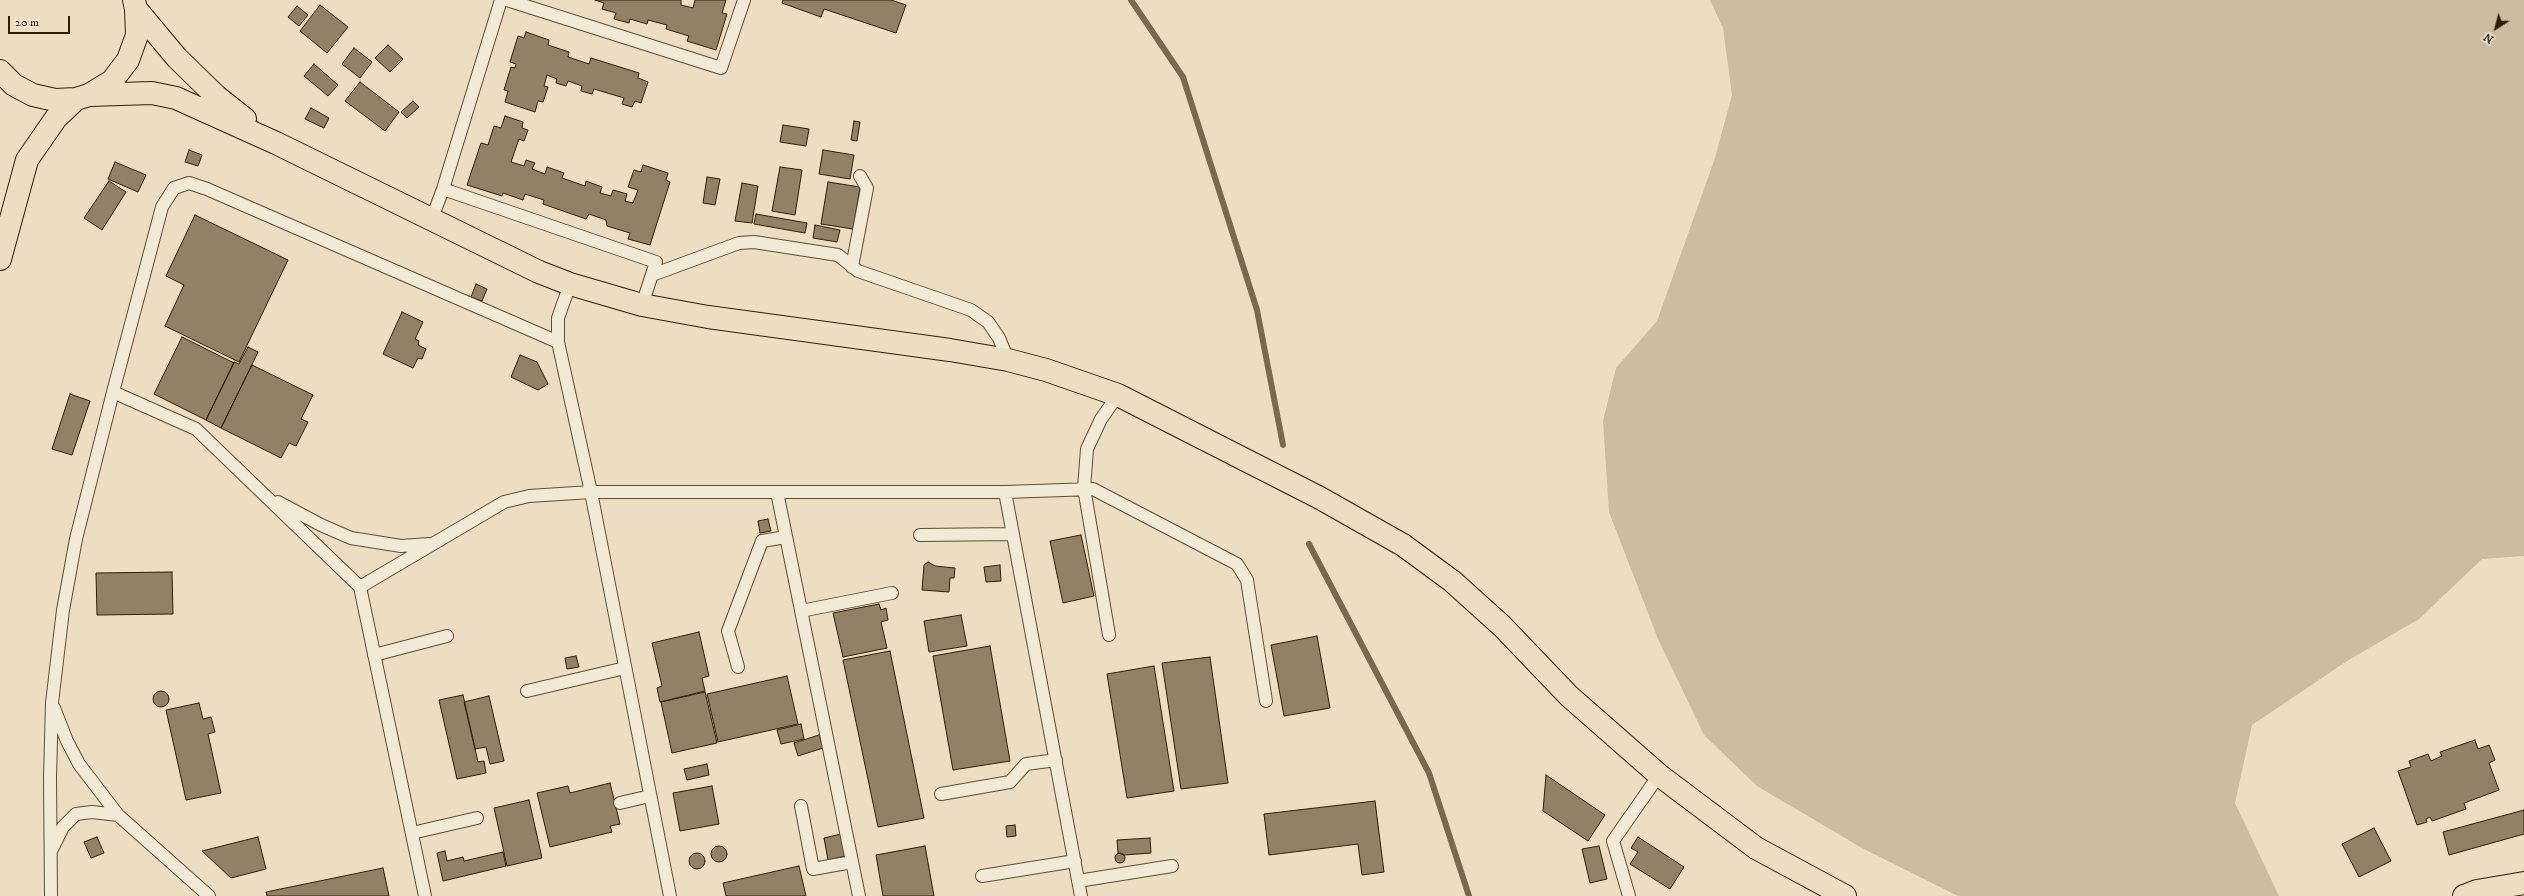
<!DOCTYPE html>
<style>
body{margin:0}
#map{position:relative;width:2524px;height:896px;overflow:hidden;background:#edddc2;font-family:"IM FELL DW Pica",serif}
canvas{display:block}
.north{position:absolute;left:2476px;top:8px;width:40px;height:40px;-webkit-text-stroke:3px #f3e9d7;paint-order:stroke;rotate:216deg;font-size:11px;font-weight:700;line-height:16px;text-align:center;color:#2f1d05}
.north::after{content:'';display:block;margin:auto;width:14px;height:18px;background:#2f1d05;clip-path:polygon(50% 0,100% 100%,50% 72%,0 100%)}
.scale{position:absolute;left:8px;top:16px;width:62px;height:18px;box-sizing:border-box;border:2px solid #2f1d05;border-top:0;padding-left:5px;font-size:12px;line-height:14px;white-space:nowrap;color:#2f1d05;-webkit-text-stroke:3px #f3e9d7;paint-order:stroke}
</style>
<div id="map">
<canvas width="2524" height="896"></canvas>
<div class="north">N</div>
<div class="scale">20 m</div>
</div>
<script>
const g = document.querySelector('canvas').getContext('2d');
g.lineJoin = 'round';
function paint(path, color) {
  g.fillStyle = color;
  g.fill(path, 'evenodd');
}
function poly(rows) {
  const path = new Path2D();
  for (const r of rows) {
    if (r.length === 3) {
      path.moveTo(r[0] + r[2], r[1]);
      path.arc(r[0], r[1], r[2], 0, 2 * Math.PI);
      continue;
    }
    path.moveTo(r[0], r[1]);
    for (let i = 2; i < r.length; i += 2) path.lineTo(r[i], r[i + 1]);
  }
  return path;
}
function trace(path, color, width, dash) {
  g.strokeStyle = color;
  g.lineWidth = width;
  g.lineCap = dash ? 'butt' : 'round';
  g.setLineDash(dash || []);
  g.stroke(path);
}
paint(poly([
 [1710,0,2524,0,2524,556,2482,559,2419,619,2347,661,2252,725,2235,803,2279,896,1958,896,1862,848,1757,786,1704,735,1658,639,1609,512,1603,421,1616,368,1657,321,1715,158,1732,95,1723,28]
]), '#cdbca2');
trace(poly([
 [1131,0,1183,77,1257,310,1283,445],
 [1309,544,1429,773,1469,896]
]), '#7a6950', 6);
const building = poly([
 [595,0,681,0,681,5,693,8,695,0,726,0,722,13,727,14,716,50,687,41,689,36,666,29,667,25,648,20,647,24,630,19,629,23,614,19,616,13,602,9,604,3,595,0],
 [783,0,891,0,906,5,896,33,824,9,821,17,782,3,783,0],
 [320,5,348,27,327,53,300,31,320,5],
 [297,6,308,15,299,26,288,17,297,6],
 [526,32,549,40,548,45,569,52,568,57,589,64,591,58,639,73,638,78,648,82,641,103,635,101,632,107,622,104,624,98,594,89,592,94,581,91,582,86,568,81,566,86,556,83,557,79,547,75,544,86,548,87,543,102,538,101,535,112,505,102,508,91,504,90,511,67,515,68,516,64,510,62,518,36,524,38,526,32],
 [388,45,403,59,390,72,375,58,388,45],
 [354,48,372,62,360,78,342,64,354,48],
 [314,64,338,85,328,96,304,76,314,64],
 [360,82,399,112,385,131,345,101,360,82],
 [413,101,419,107,407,118,401,112,413,101],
 [311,108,329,118,324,128,305,119,311,108],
 [505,116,523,122,522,128,528,130,524,141,519,139,511,162,524,166,526,160,535,163,532,169,545,174,547,167,564,173,562,178,585,186,586,181,602,187,600,193,611,196,613,190,627,194,625,201,633,203,638,190,628,187,634,170,641,172,643,165,668,173,666,180,670,182,650,245,628,239,630,233,607,226,606,220,589,214,586,219,543,204,544,200,525,194,523,200,503,193,502,196,467,185,481,143,488,145,494,126,501,128,505,116],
 [854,121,860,122,857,141,851,140,854,121],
 [783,125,809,129,806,146,780,142,783,125],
 [189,150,202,155,198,166,185,162,189,150],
 [823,150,854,155,850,179,819,174,823,150],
 [115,162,146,175,138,192,108,179,115,162],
 [780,167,802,170,795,215,772,211,780,167],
 [707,177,720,179,715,205,703,203,707,177],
 [109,181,126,192,102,230,84,218,109,181],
 [828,182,860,187,853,229,821,224,828,182],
 [742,183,758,186,752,223,735,221,742,183],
 [756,214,807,223,805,233,754,224,756,214],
 [195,215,288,260,239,362,165,326,184,285,166,276,195,215],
 [815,225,840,230,837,242,813,238,815,225],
 [476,284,487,289,482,301,471,297,476,284],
 [402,312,423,322,415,339,419,341,418,345,426,349,422,359,418,358,413,368,383,354,402,312],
 [182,337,234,363,206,420,154,394,182,337],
 [248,347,258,352,221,428,206,420,234,362,239,364,248,347],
 [520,355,537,362,548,384,538,390,511,377,520,355],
 [252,365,313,395,301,419,308,422,296,446,289,443,281,458,221,428,252,365],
 [70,394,90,401,72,455,52,449,70,394],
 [768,519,771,531,760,533,758,521,768,519],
 [1081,535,1094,596,1063,603,1050,541,1081,535],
 [928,562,935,566,955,568,954,578,950,578,949,592,922,590,924,565,928,562],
 [1000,565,1001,581,986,582,984,567,1000,565],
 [172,572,173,614,97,615,96,573,172,572],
 [879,604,881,610,886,608,888,620,881,622,887,648,843,657,833,613,879,604],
 [961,615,967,646,929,652,924,621,961,615],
 [699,632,709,676,702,678,705,691,660,702,657,688,662,686,652,643,699,632],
 [1317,636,1330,708,1284,716,1271,645,1317,636],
 [990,646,1010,761,953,770,933,656,990,646],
 [890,651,924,818,878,827,843,660,890,651],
 [576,656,579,667,567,669,565,658,576,656],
 [1210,657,1228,783,1181,789,1162,663,1210,657],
 [1154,666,1174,791,1127,798,1107,674,1154,666],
 [787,676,798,724,718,742,707,694,787,676],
 [161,699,8],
 [705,692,717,743,672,753,661,702,705,692],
 [463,695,478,762,484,761,486,773,457,779,439,700,463,695],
 [489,696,504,761,490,764,486,747,475,749,464,702,489,696],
 [199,703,203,719,211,717,215,732,208,734,221,793,186,800,166,710,199,703],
 [801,724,804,739,781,744,777,730,801,724],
 [819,735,823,748,798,756,794,743,819,735],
 [2475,740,2478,749,2489,745,2495,760,2489,763,2499,790,2464,803,2466,809,2432,821,2430,817,2426,819,2427,822,2417,825,2398,771,2411,767,2409,761,2428,754,2431,761,2442,756,2440,752,2475,740],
 [707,764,709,775,687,780,684,769,707,764],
 [1546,775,1605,815,1588,841,1543,811,1546,775],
 [610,783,620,824,610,826,612,832,550,847,537,793,568,786,570,793,610,783],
 [712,786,719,824,680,831,673,793,712,786],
 [529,800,542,858,507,866,494,808,529,800],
 [1375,801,1384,872,1362,875,1358,844,1269,855,1264,814,1375,801],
 [2524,810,2524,834,2449,855,2443,832,2524,810],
 [1015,825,1016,836,1007,837,1006,826,1015,825],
 [2374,828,2391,861,2359,877,2342,844,2374,828],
 [841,834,845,856,828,860,824,838,841,834],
 [97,837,104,853,91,858,84,842,97,837],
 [258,837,266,869,231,878,202,851,258,837],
 [1638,837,1684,867,1670,889,1630,864,1638,852,1631,848,1638,837],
 [1150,838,1151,853,1124,855,1118,853,1117,840,1150,838],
 [925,846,934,896,883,896,876,855,925,846],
 [1599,846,1607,879,1590,883,1582,849,1599,846],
 [719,854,8],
 [445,851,447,861,463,857,464,861,503,852,506,866,443,881,437,853,445,851],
 [1120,858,5],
 [697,861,8],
 [799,866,806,896,726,896,723,883,799,866],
 [383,868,389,896,267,896,266,892,383,868]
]);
paint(building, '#928167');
trace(building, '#2f1d05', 1);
const lane = poly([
 [501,0,443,189,656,262,642,305],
 [507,0,721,68,744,0],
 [431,221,443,189],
 [852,267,867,188,860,176],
 [652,275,739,243,754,242,838,255,858,271,971,310,988,322,999,338,1008,360],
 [570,284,558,318,558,342,591,492,670,896],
 [113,392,196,429,360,587,425,896],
 [777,492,859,896],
 [1005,492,1081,896],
 [278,502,321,525,351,538,401,546,429,544],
 [920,535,1013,534],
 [360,587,504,502,529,496,591,492,1005,492,1093,489,1237,564,1247,580,1266,701],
 [801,611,892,593],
 [1109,635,1084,488,1087,449,1101,419,1118,395],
 [374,655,447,636],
 [738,667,728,631,762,541,786,537],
 [527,691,625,668],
 [941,794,1010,782,1026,764,1056,760],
 [620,803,650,796],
 [801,806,813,869,852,862],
 [118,815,209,896],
 [412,833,477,818],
 [51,851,63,827,76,814,92,812,118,815,79,764,67,741,54,708],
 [982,876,1075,861],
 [1078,881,1172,866],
 [51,896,50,777,52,703,63,610,76,539,113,392,162,207,174,188,189,183,207,189,558,342],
 [1629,896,1613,841,1659,775]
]);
const primary = poly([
 [136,9,177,58,216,96,245,119],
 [89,95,152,93,176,98,276,143,539,272,570,284,642,305,708,317,950,350,1008,360,1046,370,1118,395,1320,498,1403,545,1452,581,1502,626,1569,696,1659,775,1756,848,1845,896],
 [2464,896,2477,891,2524,883]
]);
const highway = poly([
 [0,71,14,85,33,95,55,100,76,99,89,95,112,81,128,60,137,35,136,9,134,0],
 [0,259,27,160,56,118,76,99]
]);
trace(lane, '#5e4d34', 14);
trace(primary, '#2f1d05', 24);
trace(highway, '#2f1d05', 24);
trace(lane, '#f3e9d7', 12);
trace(primary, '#edddc2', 22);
trace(highway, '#edddc2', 22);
</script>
